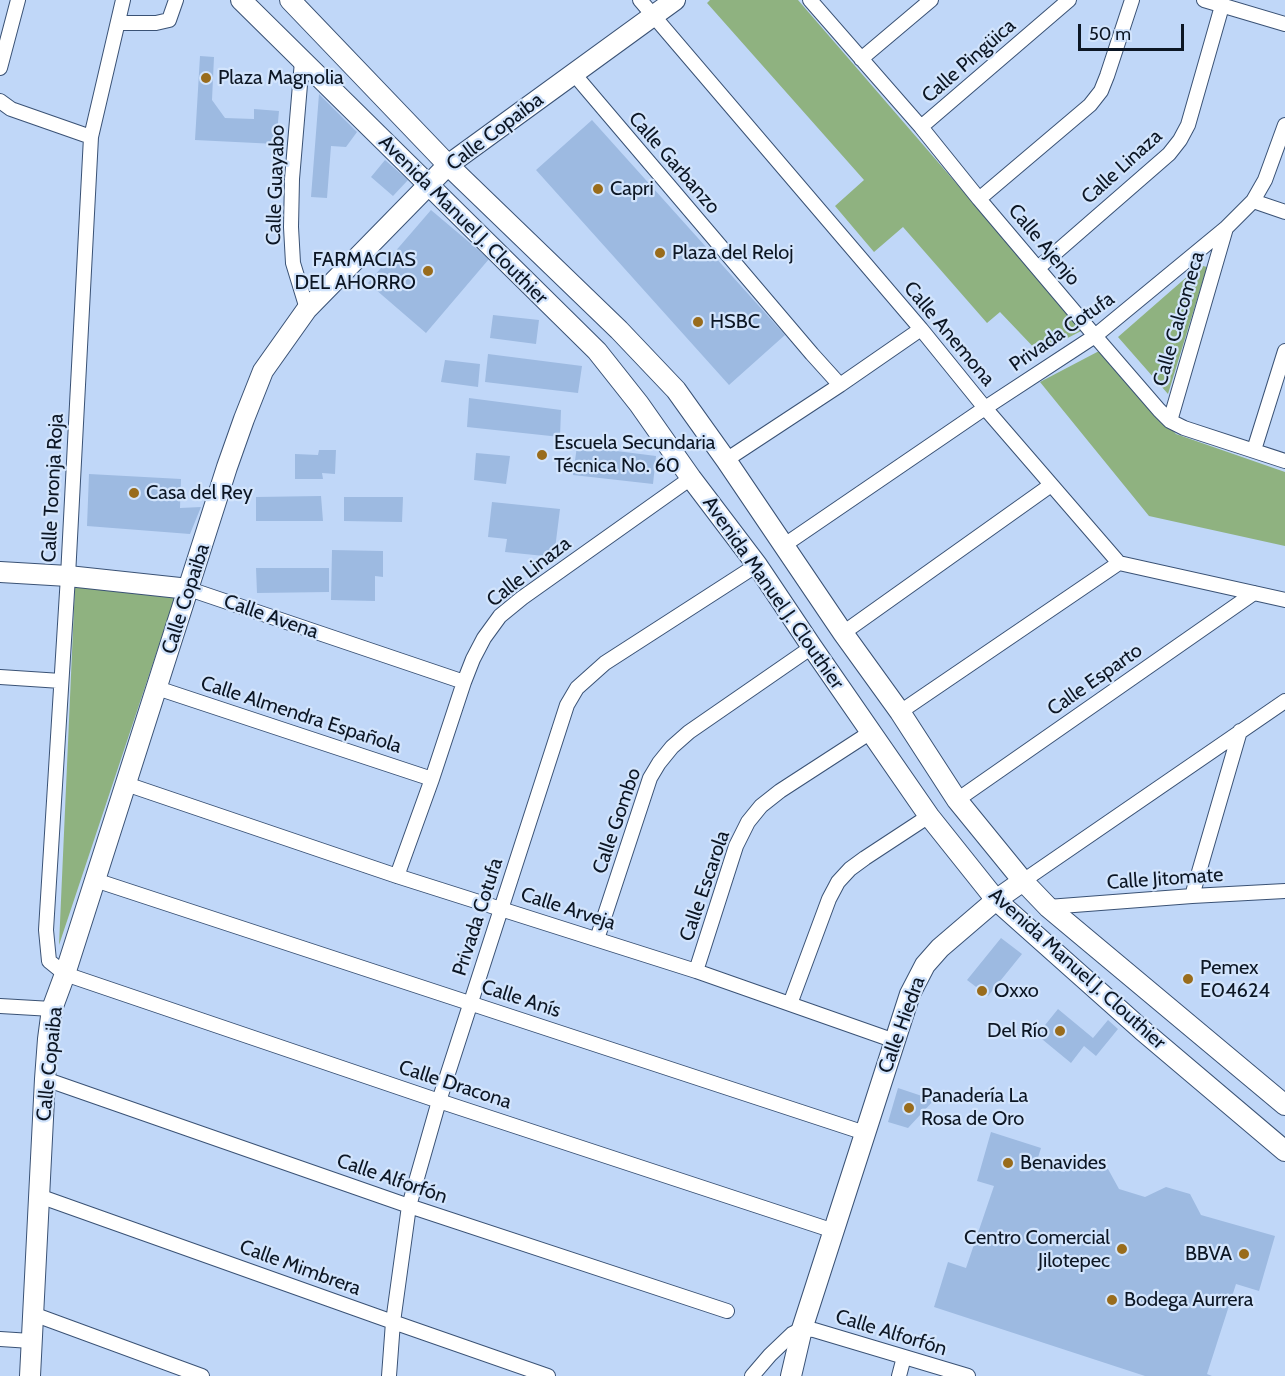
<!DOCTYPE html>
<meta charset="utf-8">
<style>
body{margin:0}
#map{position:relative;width:1285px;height:1376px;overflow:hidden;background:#c0d7f8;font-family:Cabin,sans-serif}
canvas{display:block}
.scale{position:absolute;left:1078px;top:24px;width:106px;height:27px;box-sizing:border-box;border:3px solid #0c1624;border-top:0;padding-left:8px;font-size:18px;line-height:21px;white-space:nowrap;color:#0c1624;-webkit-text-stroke:4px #d2e4fc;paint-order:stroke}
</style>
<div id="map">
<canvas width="1285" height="1376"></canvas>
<div class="scale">50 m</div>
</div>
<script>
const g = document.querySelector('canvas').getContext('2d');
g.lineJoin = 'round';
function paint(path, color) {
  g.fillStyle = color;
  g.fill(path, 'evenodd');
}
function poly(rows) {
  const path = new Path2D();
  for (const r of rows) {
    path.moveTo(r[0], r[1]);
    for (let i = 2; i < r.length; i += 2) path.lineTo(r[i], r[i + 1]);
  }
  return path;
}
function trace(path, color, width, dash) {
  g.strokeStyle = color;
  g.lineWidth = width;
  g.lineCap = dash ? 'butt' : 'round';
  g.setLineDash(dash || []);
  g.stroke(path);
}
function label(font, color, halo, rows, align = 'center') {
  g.font = font + ' Cabin,sans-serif';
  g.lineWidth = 4.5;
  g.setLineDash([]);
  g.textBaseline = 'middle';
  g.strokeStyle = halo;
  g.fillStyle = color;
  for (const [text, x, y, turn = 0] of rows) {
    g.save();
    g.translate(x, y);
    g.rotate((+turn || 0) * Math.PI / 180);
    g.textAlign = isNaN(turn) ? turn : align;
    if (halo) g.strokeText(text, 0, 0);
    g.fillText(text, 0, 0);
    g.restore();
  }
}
paint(poly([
 [710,0,798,0,1083,330,1039,353,1000,312,987,323,903,227,874,252,835,206,864,180,707,3],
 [1203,266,1207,267,1168,394,1118,337,1197,268],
 [1101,350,1176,434,1285,472,1285,546,1149,516,1040,382],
 [75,585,176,594,59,945]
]), '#8fb280');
paint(poly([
 [200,56,214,57,212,100,225,118,254,119,254,109,279,111,276,144,195,140],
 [319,94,357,132,346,147,331,146,327,198,311,197],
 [592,120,785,335,729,385,536,170],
 [385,160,408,180,393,196,371,177],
 [431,210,489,259,426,333,368,283],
 [493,315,539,320,536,344,490,338],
 [488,354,582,366,578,393,485,382],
 [445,360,480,364,478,387,441,382],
 [469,398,561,410,560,437,467,427],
 [577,446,656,456,653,484,573,475],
 [319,450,336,450,335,474,322,473,323,479,295,479,295,454,318,455],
 [476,453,510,456,506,484,474,480],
 [89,474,181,479,180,508,201,507,190,534,87,526],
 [321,496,323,521,256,521,256,497],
 [344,497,403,497,402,522,344,521],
 [492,502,560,509,554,557,505,552,507,539,488,537],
 [332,550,383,551,383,577,375,576,375,601,331,600],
 [256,568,329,568,329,592,257,593],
 [1001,938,1022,954,988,996,967,980],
 [1058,1009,1093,1038,1108,1020,1118,1029,1096,1056,1084,1046,1071,1063,1037,1035],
 [898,1088,934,1100,908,1128,888,1122],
 [991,1132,1041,1148,1036,1164,1064,1172,1083,1161,1108,1169,1119,1189,1145,1197,1166,1187,1190,1194,1201,1215,1275,1236,1259,1291,1236,1284,1207,1374,1212,1376,1145,1376,934,1307,948,1262,966,1268,994,1186,977,1181]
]), '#9dbae1');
const street = poly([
 [123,0,91,137,68,576,46,930,49,961,65,974,439,1101,834,1231],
 [640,0,921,329,985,408,1119,563,1285,600],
 [810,0,921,127,979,199,1095,336,1159,410,1170,421,1184,428,1285,461],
 [1204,0,1285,24],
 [118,23,156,23,169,20,176,0],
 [861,59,931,0],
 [302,61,292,179,291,227,293,263,307,309],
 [0,68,18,0],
 [574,74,812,354,840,385],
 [0,101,11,109,91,137],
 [921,127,1069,0],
 [979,199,1090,105,1101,91,1107,76,1132,0],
 [1253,201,1285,212],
 [1038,268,1169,154,1180,140,1188,125,1222,6],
 [1170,421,1226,228],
 [1254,450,1285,351],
 [726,460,840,385,921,329],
 [783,546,985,408,1095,336,1226,228,1253,201,1265,180,1285,125],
 [189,589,464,682],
 [843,633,1051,485],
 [0,677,61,681],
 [157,688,432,779],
 [900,712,1119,563],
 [126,784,397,876,696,971,895,1041],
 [957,800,1254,593],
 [397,876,432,779,464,682,473,659,484,638,500,616,522,598,691,478],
 [95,880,865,1133],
 [1023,881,1285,701],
 [1192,896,1240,731],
 [1048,907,1192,896,1285,891],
 [597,939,650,778,659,763,672,747,689,732,812,647],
 [696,971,736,846,748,822,761,806,780,791,871,732],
 [790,1004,829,899,838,882,850,869,865,858,929,816],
 [0,1006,52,1009],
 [45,1079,409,1206,727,1311],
 [39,1196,393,1322,548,1376],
 [33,1314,202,1376],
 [0,1339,31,1341],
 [389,1376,393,1322,409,1206,439,1101,567,705,577,688,605,663,757,565],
 [752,1376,770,1355,792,1334,802,1329,814,1330,968,1376],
 [899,1376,904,1357]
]);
const secondary = poly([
 [241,0,597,351,639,404,691,478,757,565,812,647,929,816,996,900,1142,1030,1285,1151],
 [290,0,448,165,619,330,676,390,726,460,843,633,900,712,957,800,1023,881,1048,907,1285,1105],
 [0,572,68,576,189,589],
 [30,1376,45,1079,48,1039,52,1009,65,974,227,467,244,419,263,371,307,309,448,165,675,0],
 [791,1376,802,1329,910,994,925,965,940,948,996,900,1023,881]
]);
trace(street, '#3a5275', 16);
trace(secondary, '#3a5275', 22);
trace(street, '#fff', 14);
trace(secondary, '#fff', 20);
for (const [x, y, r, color] of [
 [206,78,6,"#996c1c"],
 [598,189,6,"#996c1c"],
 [660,253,6,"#996c1c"],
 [428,271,6,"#996c1c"],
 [698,322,6,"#996c1c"],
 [542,455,6,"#996c1c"],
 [134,493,6,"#996c1c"],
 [1188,979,6,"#996c1c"],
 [982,991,6,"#996c1c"],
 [1060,1031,6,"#996c1c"],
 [909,1108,6,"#996c1c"],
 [1008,1163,6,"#996c1c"],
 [1122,1249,6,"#996c1c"],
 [1244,1254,6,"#996c1c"],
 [1112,1300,6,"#996c1c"]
]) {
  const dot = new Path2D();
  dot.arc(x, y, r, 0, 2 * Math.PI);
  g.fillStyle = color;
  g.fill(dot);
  trace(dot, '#d2e4fc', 2);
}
label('20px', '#0c1624', '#d2e4fc', [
 ["Calle Pingüica",969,61,-41],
 ["Calle Copaiba",495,132,-37],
 ["Calle Garbanzo",674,163,49],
 ["Calle Linaza",1122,167,-42],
 ["Calle Guayabo",276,185,-88],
 ["Avenida Manuel J. Clouthier",463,220,45],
 ["Calle Ajenjo",1044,245,50],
 ["Calle Calcomeca",1179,319,-74],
 ["Privada Cotufa",1062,332,-35],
 ["Calle Anemona",949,334,50],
 ["Calle Toronja Roja",53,488,-87],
 ["Calle Linaza",529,572,-38],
 ["Avenida Manuel J. Clouthier",773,593,55],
 ["Calle Copaiba",186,599,-72],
 ["Calle Avena",271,617,19],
 ["Calle Esparto",1095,680,-35],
 ["Calle Almendra Española",301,715,18],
 ["Calle Gombo",617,821,-71],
 ["Calle Jitomate",1165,879,-4],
 ["Calle Escarola",705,886,-71],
 ["Calle Arveja",568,909,18],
 ["Privada Cotufa",478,917,-72],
 ["Avenida Manuel J. Clouthier",1077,969,42],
 ["Calle Anís",521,999,18],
 ["Calle Hiedra",902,1025,-70],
 ["Calle Copaiba",50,1064,-84],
 ["Calle Dracona",455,1085,18],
 ["Calle Alforfón",392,1179,19],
 ["Calle Mimbrera",300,1268,20],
 ["Calle Alforfón",891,1333,17]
]);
label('20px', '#0c1624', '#d2e4fc', [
 ["Plaza Magnolia",218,78],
 ["Capri",610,189],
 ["Plaza del Reloj",672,253],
 ["FARMACIAS",416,260,"right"],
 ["DEL AHORRO",416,283,"right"],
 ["HSBC",710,322],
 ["Escuela Secundaria",554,443],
 ["Técnica No. 60",554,466],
 ["Casa del Rey",146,493],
 ["Pemex",1200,968],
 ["E04624",1200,991],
 ["Oxxo",994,991],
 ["Del Río",1048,1031,"right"],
 ["Panadería La",921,1096],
 ["Rosa de Oro",921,1119],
 ["Benavides",1020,1163],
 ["Centro Comercial",1110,1238,"right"],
 ["Jilotepec",1110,1261,"right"],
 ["BBVA",1232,1254,"right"],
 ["Bodega Aurrera",1124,1300]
], 'left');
</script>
